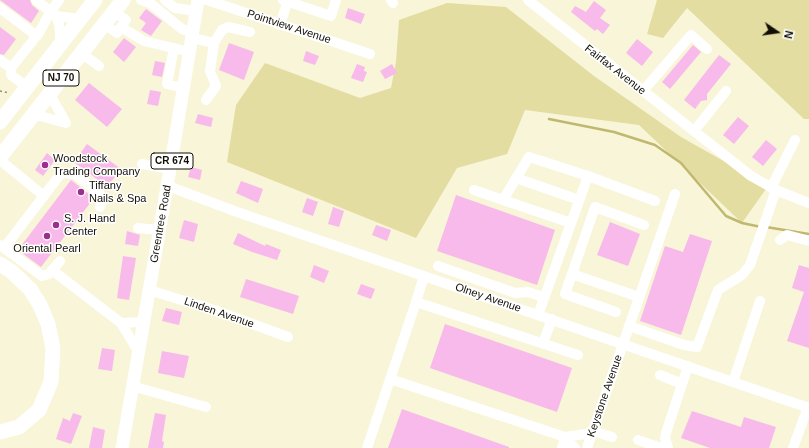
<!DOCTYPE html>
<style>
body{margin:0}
#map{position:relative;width:809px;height:448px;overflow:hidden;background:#f8f5d9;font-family:Helvetica,sans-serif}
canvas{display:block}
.north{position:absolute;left:757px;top:12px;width:40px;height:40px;-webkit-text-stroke:3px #fff;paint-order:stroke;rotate:103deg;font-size:11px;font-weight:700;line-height:16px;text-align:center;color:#110f06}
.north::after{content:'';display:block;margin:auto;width:14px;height:18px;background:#110f06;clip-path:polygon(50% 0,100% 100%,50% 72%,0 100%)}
</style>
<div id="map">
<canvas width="809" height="448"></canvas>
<div class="north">N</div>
</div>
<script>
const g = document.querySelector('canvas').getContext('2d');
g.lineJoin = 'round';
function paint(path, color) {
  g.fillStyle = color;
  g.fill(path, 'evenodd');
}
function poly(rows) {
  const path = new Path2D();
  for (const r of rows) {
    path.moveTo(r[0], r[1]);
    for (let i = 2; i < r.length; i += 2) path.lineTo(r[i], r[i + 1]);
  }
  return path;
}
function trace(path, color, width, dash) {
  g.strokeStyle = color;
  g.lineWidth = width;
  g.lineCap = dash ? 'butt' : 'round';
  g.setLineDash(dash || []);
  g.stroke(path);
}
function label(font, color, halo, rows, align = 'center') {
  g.font = font + ' Helvetica,sans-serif';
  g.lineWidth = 3;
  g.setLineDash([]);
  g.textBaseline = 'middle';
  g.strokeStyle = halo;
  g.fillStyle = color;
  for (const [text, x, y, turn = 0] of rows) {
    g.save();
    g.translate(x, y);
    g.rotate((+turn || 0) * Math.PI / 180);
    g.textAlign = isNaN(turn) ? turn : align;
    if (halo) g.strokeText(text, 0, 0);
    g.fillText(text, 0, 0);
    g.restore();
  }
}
paint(poly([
 [657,0,809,0,809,119,804,119,687,8,663,38,647,34],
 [447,3,506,7,594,76,681,137,768,186,742,223,639,125,525,110,507,154,457,168,416,238,227,162,236,105,265,63,360,98,391,88,396,62,399,20]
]), '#e4dda1');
trace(poly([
 [549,119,614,132,655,145,681,163,726,216,742,223,761,227],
 [766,227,809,234]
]), '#c1b86f', 2.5);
paint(poly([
 [0,0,30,0,32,5,39,11,31,23],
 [594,1,606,10,600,18,610,25,603,34,597,29,595,31,571,12,575,6,586,12],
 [348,8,365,14,361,24,345,18],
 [146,9,162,21,151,36,141,30,146,23,139,18],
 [0,27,16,39,4,55,0,54],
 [124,38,136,47,124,62,113,52],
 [637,39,653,52,642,66,626,53],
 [229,43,254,52,244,80,219,70],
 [693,45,701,52,670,89,662,82],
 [306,51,319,56,315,65,303,61],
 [719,55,731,64,707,94,707,100,701,101,695,109,684,100],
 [155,61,165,63,162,77,152,75],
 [357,64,365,67,364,71,367,72,363,82,351,78],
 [392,64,397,73,385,79,380,71],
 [89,83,122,109,107,127,75,100],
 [150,90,161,92,158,106,147,104],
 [198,114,213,118,211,127,195,123],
 [738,117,749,126,734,144,723,135],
 [766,140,777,149,763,166,752,157],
 [87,144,121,169,107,187,74,162],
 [47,153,55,160,43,176,35,170],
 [191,167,202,170,200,180,188,177],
 [71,180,94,198,41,267,18,250],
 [241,181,263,189,258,203,236,193],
 [456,195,555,230,537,285,437,251],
 [307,198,318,202,313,216,302,212],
 [333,207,344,211,339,227,328,224],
 [184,220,198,224,194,242,179,238],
 [610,222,640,234,628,266,597,255],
 [376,225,391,230,387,241,372,235],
 [127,231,140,235,138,246,125,244],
 [238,233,265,246,266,244,281,250,277,260,252,252,233,244],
 [690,234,712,241,681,335,640,321,665,246,683,252],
 [123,256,136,258,129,300,117,298],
 [314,265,329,271,324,283,310,277],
 [799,265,809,268,809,348,787,341,804,292,792,288],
 [246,279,299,296,293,314,240,297],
 [361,284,375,289,371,299,357,294],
 [166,308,182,312,179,325,162,321],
 [445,324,572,368,557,412,430,368],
 [102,348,115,350,112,371,98,369],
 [162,351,189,356,184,378,158,373],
 [402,409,509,447,509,448,388,448],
 [692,411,741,427,744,417,776,427,769,448,710,448,681,438],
 [73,413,82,416,71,444,56,439,63,418,70,421],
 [155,413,166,415,162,441,164,442,163,448,148,448],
 [93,427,105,430,102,448,89,448]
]), '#f7baeb');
trace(poly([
 [0,91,9,93]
]), '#908d7a', 1.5, [2, 3]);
trace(poly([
 [36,0,56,16,80,19],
 [141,0,150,3,182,29,193,33],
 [165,0,175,8,196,11],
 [207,0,370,54],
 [283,0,331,16,336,0],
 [391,0,393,3],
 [528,0,751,176,776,190,809,203],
 [0,8,37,36],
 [56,16,59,24,61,44],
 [104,24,117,33,126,20,114,12],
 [280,25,288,0],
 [121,27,144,41,190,52],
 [192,38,214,43,222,30,228,27,250,32],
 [174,48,167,84,184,88],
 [81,53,99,66],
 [0,60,11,68,11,75,27,87],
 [11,68,39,33,49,14,59,0],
 [643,91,691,35,707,49],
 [206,100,216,86,210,71,214,43],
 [33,114,66,123,49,93],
 [694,131,726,91],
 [0,160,44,196],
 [142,164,170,169],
 [588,176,655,201],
 [516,178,579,200],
 [168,186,237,212,809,408],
 [771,188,795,140],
 [474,190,503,200,529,157,588,176,538,315],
 [503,200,571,223],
 [138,228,159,230],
 [780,240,787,235,809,241],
 [0,245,42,276,49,274,60,261],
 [4,248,59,176,63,173,75,174,100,194,102,200,100,207],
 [438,266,515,293,528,292,543,297],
 [52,270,121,323,138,351],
 [572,274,565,294,616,312],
 [149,290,214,310,288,337],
 [639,297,572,274,595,207,644,225],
 [416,302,424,276],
 [121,323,143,322],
 [629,326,684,345,697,347,718,290,742,275,750,265,776,190],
 [543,343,552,319],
 [660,375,682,384],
 [390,379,565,437,562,448],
 [733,382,760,301],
 [132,386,206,407],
 [593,431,612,437],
 [565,437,592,433],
 [565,437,575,448],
 [638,440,661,448],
 [367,448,416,302,578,355],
 [587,448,675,194],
 [668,448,665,438,666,433,688,366],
 [793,448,808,407]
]), '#fff', 10);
trace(poly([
 [122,448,170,169,198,0]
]), '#fff', 13);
trace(poly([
 [0,122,95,0],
 [0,157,123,0],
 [0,264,11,271,30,289,40,305,48,324,53,348,51,382,39,410,19,427,0,432]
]), '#fff', 15);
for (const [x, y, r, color] of [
 [45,165,4,"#9c2e8d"],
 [81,192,4,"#9c2e8d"],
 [56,225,4,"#9c2e8d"],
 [47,236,4,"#9c2e8d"]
]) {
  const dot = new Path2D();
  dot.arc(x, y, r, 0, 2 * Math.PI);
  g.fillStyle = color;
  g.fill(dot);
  trace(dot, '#fff', 1.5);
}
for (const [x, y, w] of [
 [61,78,36],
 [172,161,42]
]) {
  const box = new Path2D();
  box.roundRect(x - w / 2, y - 8, w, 16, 3);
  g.fillStyle = '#fff';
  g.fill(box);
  trace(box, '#110f06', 1);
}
label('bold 10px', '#110f06', null, [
 ["NJ 70",61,78],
 ["CR 674",172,161]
]);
label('11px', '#110f06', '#fff', [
 ["Pointview Avenue",289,27,18],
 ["Fairfax Avenue",615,70,38],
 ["Greentree Road",161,224,-80],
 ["Olney Avenue",488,298,19],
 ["Linden Avenue",219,313,19],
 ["Keystone Avenue",605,396,-71]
]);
label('11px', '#110f06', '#fff', [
 ["Woodstock",53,159],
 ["Trading Company",53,172],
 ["Tiffany",89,186],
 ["Nails & Spa",89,199],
 ["S. J. Hand",64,219],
 ["Center",64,232],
 ["Oriental Pearl",47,249,"center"]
], 'left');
</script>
